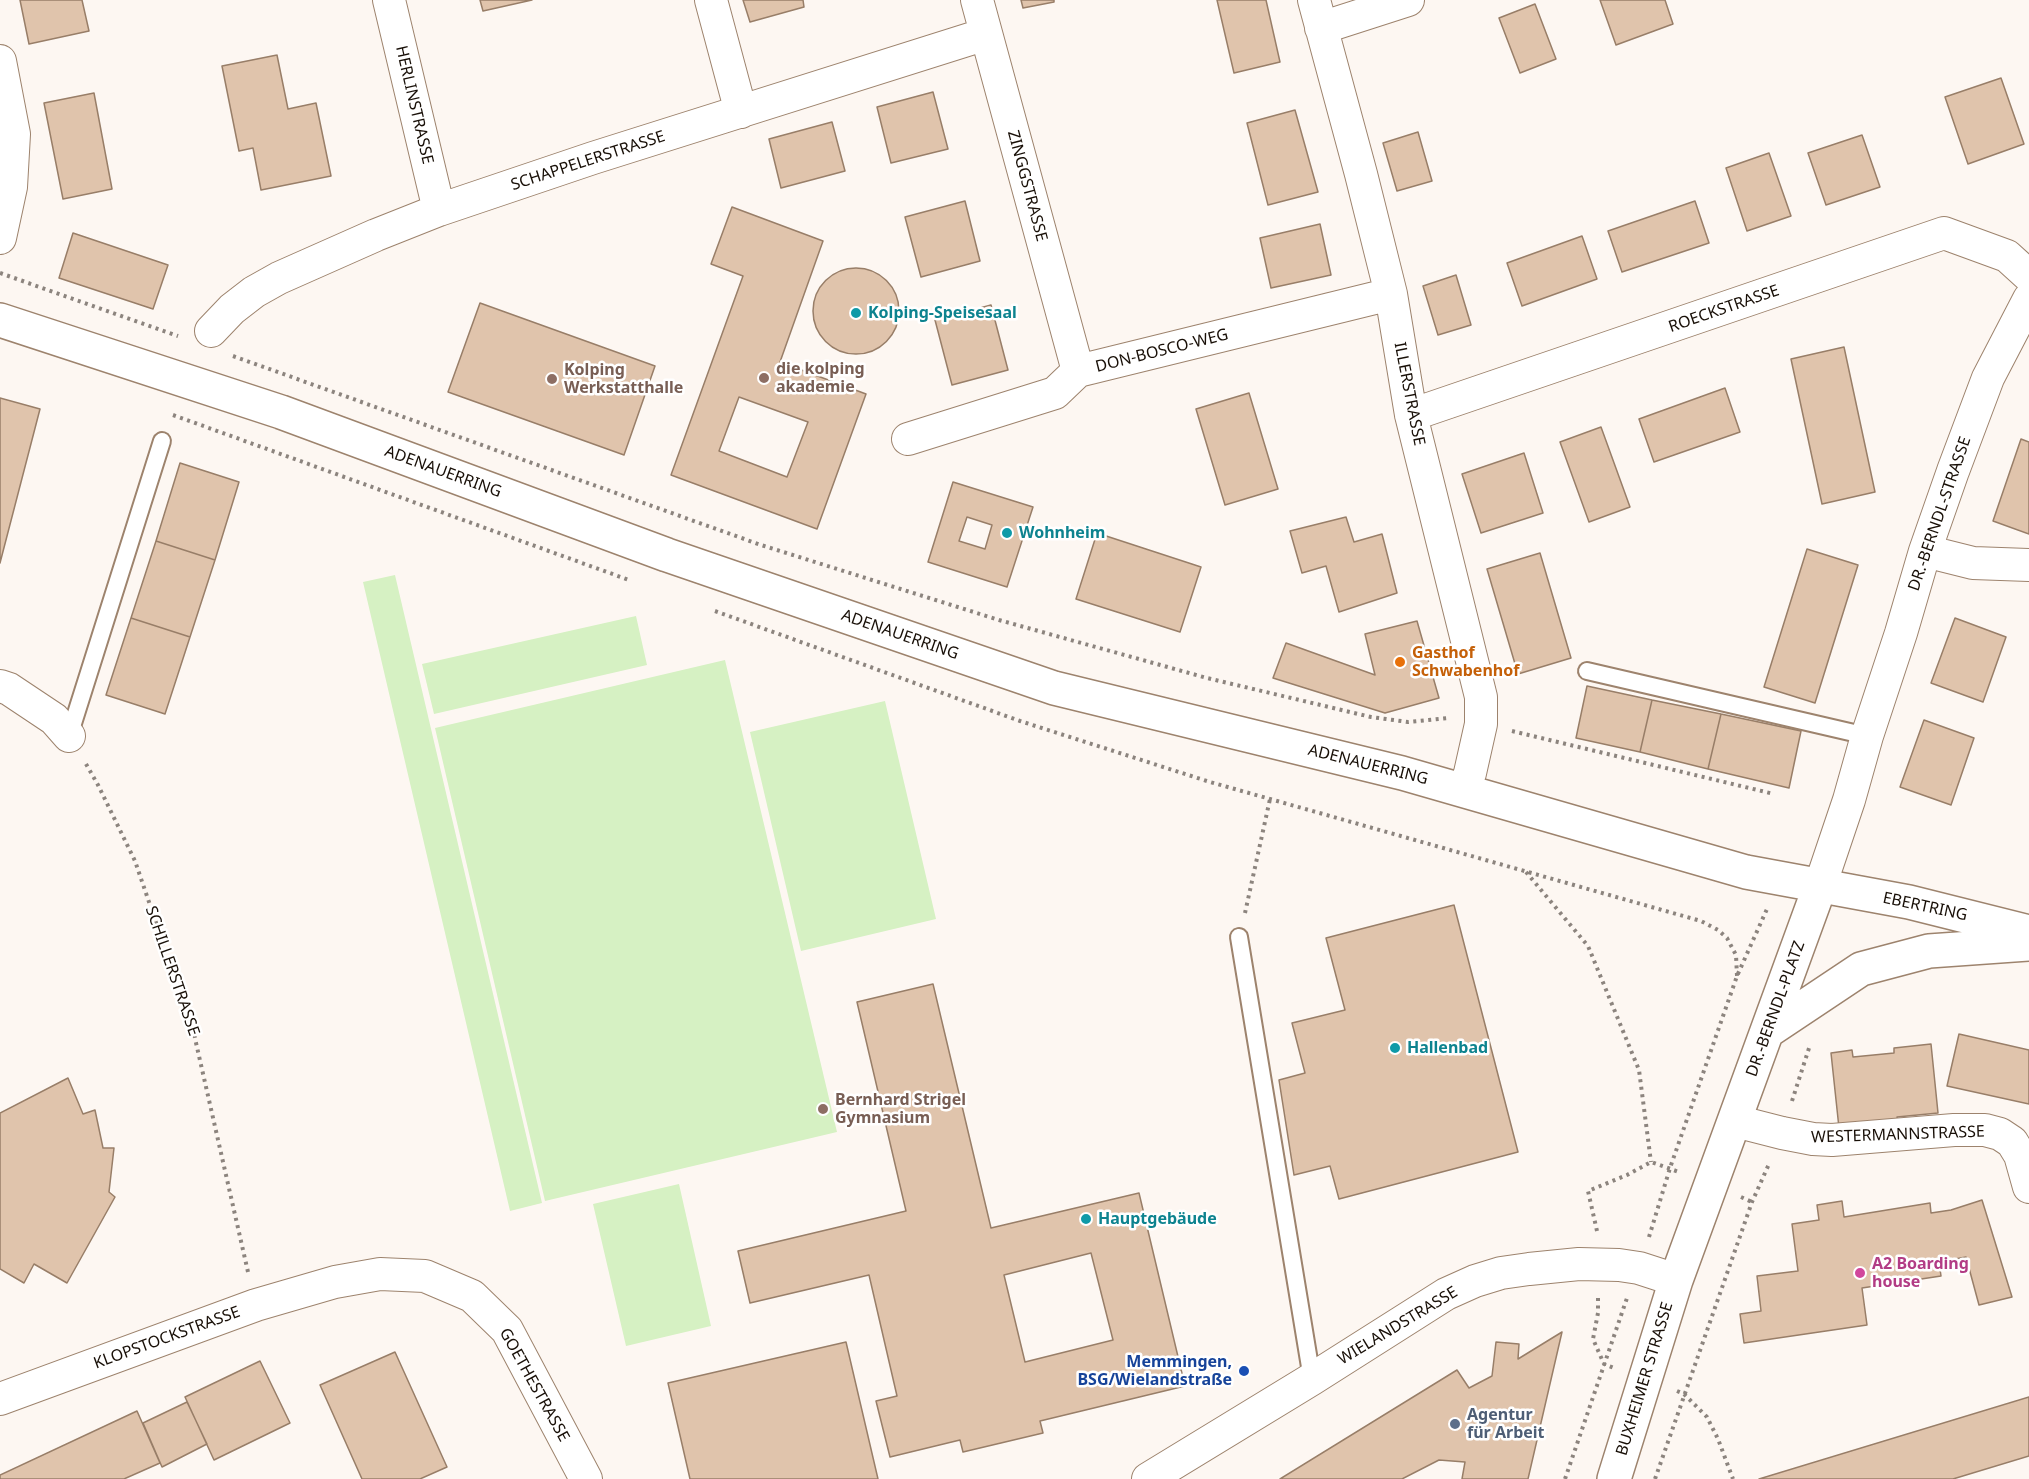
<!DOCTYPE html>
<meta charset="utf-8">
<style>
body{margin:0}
canvas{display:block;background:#fdf7f2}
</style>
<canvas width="2029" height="1479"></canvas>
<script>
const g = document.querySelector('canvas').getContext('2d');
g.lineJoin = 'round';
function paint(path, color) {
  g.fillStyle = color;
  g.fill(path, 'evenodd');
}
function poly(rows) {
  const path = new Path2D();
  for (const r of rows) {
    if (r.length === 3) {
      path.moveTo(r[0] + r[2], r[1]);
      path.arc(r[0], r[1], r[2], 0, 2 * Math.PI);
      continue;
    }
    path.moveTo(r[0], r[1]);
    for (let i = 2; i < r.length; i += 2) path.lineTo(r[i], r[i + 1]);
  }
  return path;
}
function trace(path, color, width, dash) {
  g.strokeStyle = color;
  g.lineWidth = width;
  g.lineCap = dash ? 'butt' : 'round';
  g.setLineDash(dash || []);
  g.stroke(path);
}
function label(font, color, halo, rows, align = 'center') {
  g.font = font + ' "Noto Sans",sans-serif';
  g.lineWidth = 5;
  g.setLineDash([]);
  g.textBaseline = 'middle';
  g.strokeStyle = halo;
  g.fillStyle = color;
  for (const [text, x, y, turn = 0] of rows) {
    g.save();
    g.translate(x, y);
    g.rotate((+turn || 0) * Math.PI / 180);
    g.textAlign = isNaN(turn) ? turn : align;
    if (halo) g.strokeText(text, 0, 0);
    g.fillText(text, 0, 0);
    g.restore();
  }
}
paint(poly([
 [395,575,542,1203,510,1211,363,582],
 [636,616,647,665,434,714,422,664],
 [725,660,837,1132,545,1201,435,728],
 [885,701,936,919,801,951,750,732],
 [679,1184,711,1326,626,1346,593,1204]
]), '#d6f1c3');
const building = poly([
 [20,0,82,0,89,31,29,44,20,0],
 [480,0,532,0,483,11,480,0],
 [743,0,803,0,804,7,750,22,743,0],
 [1021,0,1054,0,1054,2,1023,8,1021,0],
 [1217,0,1266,0,1280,62,1234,73,1217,0],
 [1600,0,1665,0,1673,24,1616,45,1600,0],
 [1535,4,1556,59,1520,73,1499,18,1535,4],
 [277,55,288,109,316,103,331,176,261,190,253,148,239,151,222,66,277,55],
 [2001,78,2024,144,1968,164,1945,97,2001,78],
 [933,92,948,149,891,163,877,107,933,92],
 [94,93,112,189,63,199,44,103,94,93],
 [1295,110,1318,192,1268,205,1247,123,1295,110],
 [832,122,845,171,781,188,769,139,832,122],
 [1418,132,1432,181,1397,191,1383,143,1418,132],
 [1862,135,1880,187,1826,205,1808,153,1862,135],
 [1769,153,1791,216,1747,231,1726,168,1769,153],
 [965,201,980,261,921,277,905,217,965,201],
 [1695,201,1709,243,1622,272,1608,231,1695,201],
 [732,207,823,241,780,362,866,394,817,529,671,475,743,276,711,264,732,207],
 [739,397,808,422,787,477,719,451,739,397],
 [1320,224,1331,275,1271,288,1260,238,1320,224],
 [73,233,168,265,153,309,59,278,73,233],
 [1582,236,1597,279,1522,306,1507,263,1582,236],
 [856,311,43],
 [1456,275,1471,325,1438,335,1423,286,1456,275],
 [480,303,655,366,624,455,448,392,480,303],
 [991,305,1008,370,952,385,935,320,991,305],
 [1844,347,1875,492,1822,504,1791,359,1844,347],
 [1725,388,1740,432,1654,462,1639,419,1725,388],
 [1249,393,1278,489,1225,505,1196,409,1249,393],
 [0,398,40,409,0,563,0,398],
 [1601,427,1630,507,1589,522,1560,442,1601,427],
 [2021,439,2029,442,2029,534,1993,521,2021,439],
 [1524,453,1543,513,1481,533,1462,474,1524,453],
 [180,463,239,482,215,560,156,541,180,463],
 [953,482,1033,507,1007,587,928,562,953,482],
 [967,517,992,525,985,549,959,541,967,517],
 [1346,517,1354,542,1382,534,1397,593,1339,612,1326,566,1302,573,1290,531,1346,517],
 [1097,533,1201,567,1180,632,1076,599,1097,533],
 [156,541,215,560,190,637,131,618,156,541],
 [1807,549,1858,565,1815,703,1764,687,1807,549],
 [1540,553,1571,658,1518,674,1487,569,1540,553],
 [131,618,190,637,165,714,106,695,131,618],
 [1955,618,2006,637,1983,702,1931,683,1955,618],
 [1417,621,1439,698,1385,713,1273,678,1286,643,1375,675,1365,634,1417,621],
 [1587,686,1652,700,1640,752,1576,738,1587,686],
 [1652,700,1721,714,1708,769,1640,752,1652,700],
 [1721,714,1801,731,1789,788,1708,769,1721,714],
 [1924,720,1974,738,1951,805,1900,787,1924,720],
 [1454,905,1518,1152,1339,1199,1330,1166,1294,1175,1279,1080,1305,1073,1292,1023,1345,1010,1326,938,1454,905],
 [933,984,991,1228,1139,1193,1185,1386,1040,1421,1043,1433,963,1452,960,1440,890,1457,876,1401,897,1396,869,1275,750,1303,738,1251,906,1211,857,1002,933,984],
 [1091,1253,1113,1340,1025,1362,1004,1275,1091,1253],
 [1959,1034,2029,1050,2029,1104,1947,1086,1959,1034],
 [1931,1044,1938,1113,1897,1117,1898,1121,1839,1128,1831,1053,1852,1050,1853,1057,1894,1053,1894,1048,1931,1044],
 [68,1078,83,1114,95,1110,103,1148,114,1148,109,1192,115,1197,67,1283,34,1264,24,1283,0,1269,0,1113,68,1078],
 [1982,1200,2012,1297,1979,1305,1966,1257,1939,1262,1941,1276,1862,1288,1867,1325,1744,1343,1740,1314,1761,1311,1757,1276,1798,1271,1792,1224,1819,1220,1817,1205,1842,1201,1844,1217,1930,1203,1931,1213,1951,1210,1982,1200],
 [1562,1332,1528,1479,1462,1479,1465,1462,1439,1460,1402,1479,1280,1479,1457,1370,1469,1388,1492,1376,1496,1342,1519,1344,1518,1359,1562,1332],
 [846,1342,878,1479,690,1479,668,1383,846,1342],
 [395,1352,447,1467,420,1479,362,1479,320,1385,395,1352],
 [260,1361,290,1423,214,1460,185,1397,260,1361],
 [2029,1397,2029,1456,1953,1479,1759,1479,2029,1397],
 [187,1402,207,1444,162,1467,143,1423,187,1402],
 [137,1411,160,1463,124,1479,0,1479,0,1475,137,1411]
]);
paint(building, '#e0c4ac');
trace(building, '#987e68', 1.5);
const lane = poly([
 [1587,671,1867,736],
 [69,736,162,441],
 [1239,937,1312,1379]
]);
const street = poly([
 [389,0,439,210],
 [711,0,741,112],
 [977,0,1078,371],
 [1314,0,1361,174,1391,294,1411,415,1481,697,1481,724,1470,773,1464,790],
 [1321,28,1408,0],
 [0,61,14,134,11,187,0,238],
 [211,331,232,309,254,292,279,278,376,235,439,210,593,158,986,34],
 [1411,415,1944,233,2007,256,2029,276],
 [908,439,1055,393,1078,371,1391,294],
 [1925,551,1973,563,2029,565],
 [0,686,9,689,54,719,69,736],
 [1820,886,1849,800,1867,736,1901,633,1925,551,1953,471,1988,378,2029,299],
 [1735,1121,1782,1133,1813,1139,1832,1140,1954,1130,1985,1130,2000,1134,2012,1142,2020,1155,2029,1187],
 [0,1399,256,1305,335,1282,380,1274,425,1276,472,1296,507,1330,586,1479],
 [1148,1479,1312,1379,1446,1294,1475,1281,1501,1273,1529,1269,1579,1264,1619,1265,1639,1268,1676,1280]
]);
const secondary = poly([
 [0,320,281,412,667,555,1054,688,1402,773,1746,872,1909,902,2029,932],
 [1768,1031,1861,969,1929,951,2029,944],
 [1614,1479,1676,1280,1820,886]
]);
trace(lane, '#9d836d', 20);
trace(street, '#9d836d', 34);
trace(secondary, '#9d836d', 36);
trace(poly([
 [0,273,178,336],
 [233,356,761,545,999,620,1207,678,1371,717,1408,722,1449,718],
 [173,415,629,580],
 [715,611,1020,721,1210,782,1701,921,1718,930,1727,938,1736,955,1737,976],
 [1512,731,1774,794],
 [86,764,98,785,135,861,194,1034,248,1272],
 [1526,872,1588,946,1639,1070,1651,1162],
 [1245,913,1270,799],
 [1792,1101,1810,1045],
 [1741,1197,1752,1202],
 [1597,1231,1588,1191,1627,1175,1651,1162,1679,1172],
 [1649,1237,1670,1168,1737,976,1767,909],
 [1598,1298,1598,1313,1593,1339,1604,1364,1614,1368],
 [1677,1391,1684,1394,1707,1417,1718,1439,1733,1479],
 [1565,1479,1627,1298],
 [1655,1479,1752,1202,1769,1164]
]), '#8c847e', 4, [3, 4.5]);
trace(lane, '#fff', 16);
trace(street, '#fff', 32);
trace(secondary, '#fff', 33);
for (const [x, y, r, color] of [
 [856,313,6,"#0f9aa8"],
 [764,378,6,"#8d6e63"],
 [552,379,6,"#8d6e63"],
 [1007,533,6,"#0f9aa8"],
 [1400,662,6,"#e8710a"],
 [1395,1048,6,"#0f9aa8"],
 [823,1109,6,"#8d6e63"],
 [1086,1219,6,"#0f9aa8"],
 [1860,1273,6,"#d1479c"],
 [1244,1371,6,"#1a4fb4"],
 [1455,1424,6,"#5c6f8a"]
]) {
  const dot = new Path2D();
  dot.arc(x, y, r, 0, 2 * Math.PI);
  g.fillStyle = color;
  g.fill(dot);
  trace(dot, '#fff', 2);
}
label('16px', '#180f07', '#fff', [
 ["HERLINSTRASSE",414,105,77],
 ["SCHAPPELERSTRASSE",588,161,-18],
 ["ZINGGSTRASSE",1027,186,75],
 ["ROECKSTRASSE",1724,309,-19],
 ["DON-BOSCO-WEG",1162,351,-14],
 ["ILLERSTRASSE",1409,394,79],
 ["ADENAUERRING",443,472,20],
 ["DR.-BERNDL-STRASSE",1940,514,-71],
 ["ADENAUERRING",900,635,19],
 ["ADENAUERRING",1368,765,14],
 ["EBERTRING",1925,907,12],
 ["SCHILLERSTRASSE",172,971,71],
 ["DR.-BERNDL-PLATZ",1776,1009,-70],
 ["WESTERMANNSTRASSE",1898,1135,-2],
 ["WIELANDSTRASSE",1398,1326,-31],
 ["KLOPSTOCKSTRASSE",167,1338,-20],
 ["BUXHEIMER STRASSE",1645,1379,-73],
 ["GOETHESTRASSE",534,1385,61]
]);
label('bold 16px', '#0d838f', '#fff', [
 ["Kolping-Speisesaal",868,313],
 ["Wohnheim",1019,533],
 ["Hallenbad",1407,1048],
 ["Hauptgebäude",1098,1219]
], 'left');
label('bold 16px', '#785e54', '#fff', [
 ["die kolping",776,369],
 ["akademie",776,387],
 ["Kolping",564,370],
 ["Werkstatthalle",564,388],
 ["Bernhard Strigel",835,1100],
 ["Gymnasium",835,1118]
], 'left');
label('bold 16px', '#c56008', '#fff', [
 ["Gasthof",1412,653],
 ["Schwabenhof",1412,671]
], 'left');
label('bold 16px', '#b23c85', '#fff', [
 ["A2 Boarding",1872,1264],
 ["house",1872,1282]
], 'left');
label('bold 16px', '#164399', '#fff', [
 ["Memmingen,",1232,1362],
 ["BSG/Wielandstraße",1232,1380]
], 'right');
label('bold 16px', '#4e5e75', '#fff', [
 ["Agentur",1467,1415],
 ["für Arbeit",1467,1433]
], 'left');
</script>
